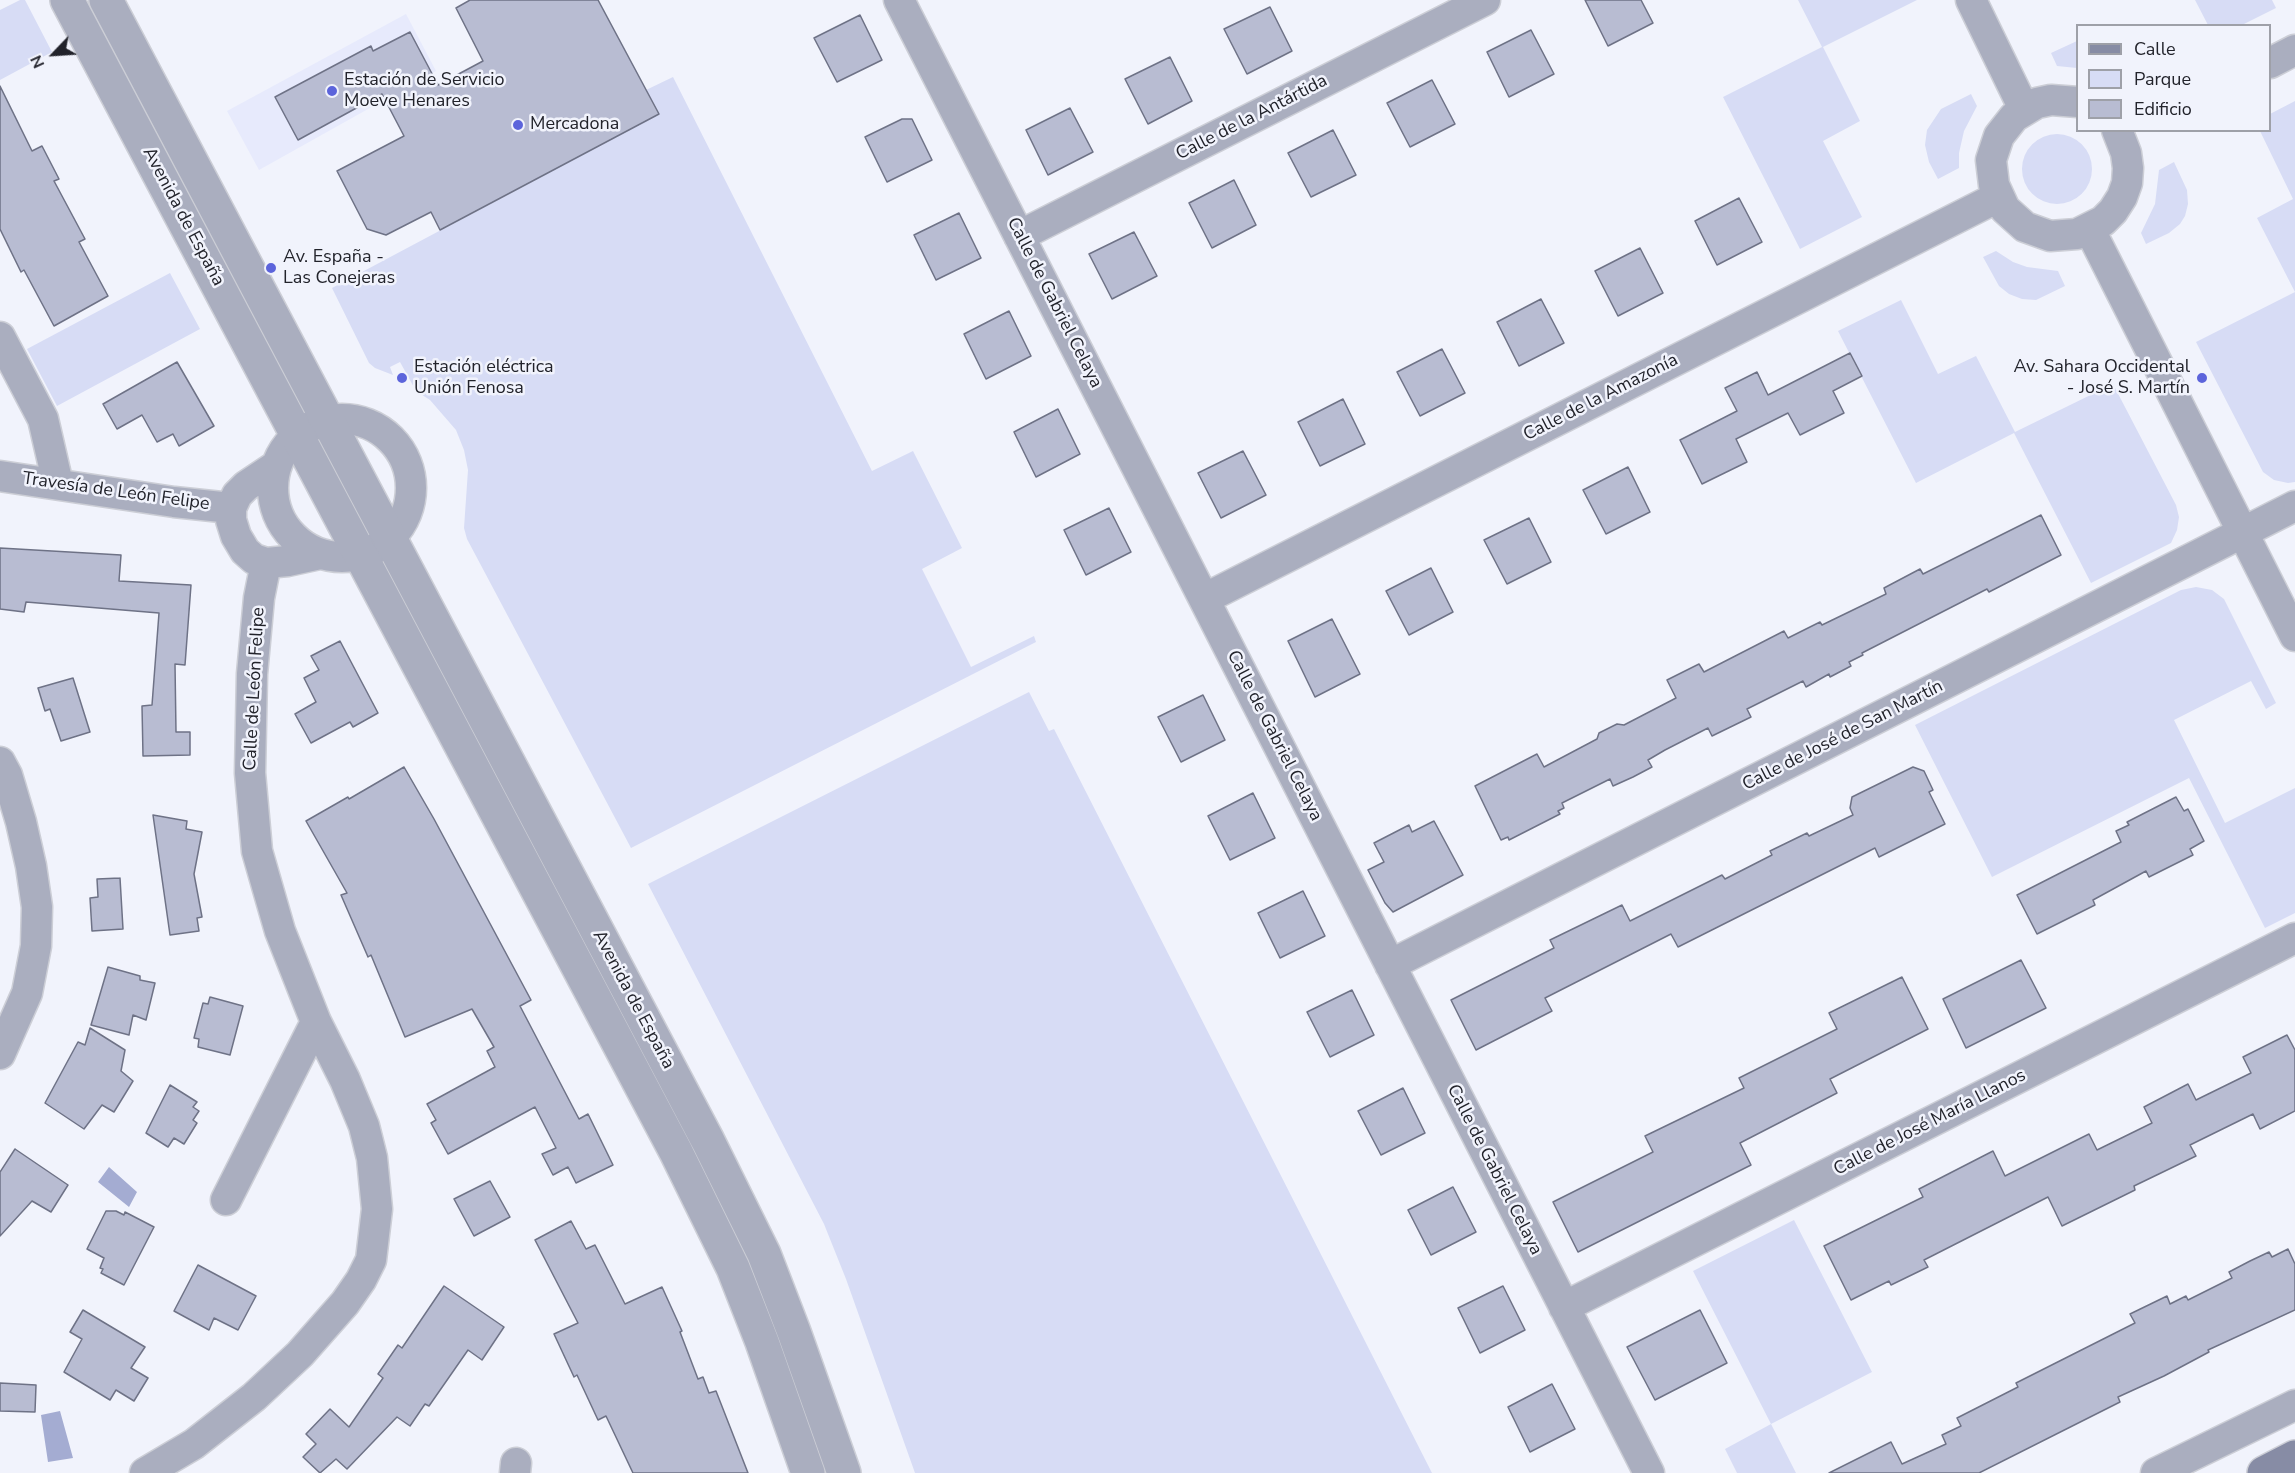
<!DOCTYPE html>
<meta charset="utf-8">
<style>
body{margin:0}
#map{position:relative;width:2295px;height:1473px;overflow:hidden;background:#f1f3fc;font-family:"Nunito Sans",sans-serif}
canvas{display:block}
.legend{position:absolute;left:2076px;top:24px;width:195px;height:108px;box-sizing:border-box;background:#f1f3fc;border:2px solid #9ea0a8;margin:0;padding:8px 10px;list-style:none;font-size:18px;color:#22232b}
.legend li{display:flex;align-items:center;gap:12px;height:30px}
.legend b{width:30px;border:2px solid #9ea0a8}
.north{position:absolute;left:24px;top:24px;width:60px;height:60px;-webkit-text-stroke:4px #f1f3fc;paint-order:stroke;rotate:245deg;font-size:16px;font-weight:700;line-height:24px;text-align:center;color:#22232b}
.north::after{content:'';display:block;margin:auto;width:21px;height:27px;background:#22232b;clip-path:polygon(50% 0,100% 100%,50% 72%,0 100%)}
</style>
<div id="map">
<canvas width="2295" height="1473"></canvas>
<ul class="legend">
<li><b style="height:8px;background:#878ca5"></b>Calle</li>
<li><b style="height:16px;background:#d7dcf5"></b>Parque</li>
<li><b style="height:16px;background:#b8bcd2"></b>Edificio</li>
</ul>
<div class="north">N</div>
</div>
<script>
const g = document.querySelector('canvas').getContext('2d');
g.lineJoin = 'round';
function paint(path, color) {
  g.fillStyle = color;
  g.fill(path, 'evenodd');
}
function poly(rows) {
  const path = new Path2D();
  for (const r of rows) {
    if (r.length === 3) {
      path.moveTo(r[0] + r[2], r[1]);
      path.arc(r[0], r[1], r[2], 0, 2 * Math.PI);
      continue;
    }
    path.moveTo(r[0], r[1]);
    for (let i = 2; i < r.length; i += 2) path.lineTo(r[i], r[i + 1]);
  }
  return path;
}
function trace(path, color, width, dash) {
  g.strokeStyle = color;
  g.lineWidth = width;
  g.lineCap = dash ? 'butt' : 'round';
  g.setLineDash(dash || []);
  g.stroke(path);
}
function label(font, color, halo, rows, align = 'center') {
  g.font = font + ' "Nunito Sans",sans-serif';
  g.lineWidth = 5;
  g.setLineDash([]);
  g.textBaseline = 'middle';
  g.strokeStyle = halo;
  g.fillStyle = color;
  for (const [text, x, y, turn = 0] of rows) {
    g.save();
    g.translate(x, y);
    g.rotate((+turn || 0) * Math.PI / 180);
    g.textAlign = isNaN(turn) ? turn : align;
    if (halo) g.strokeText(text, 0, 0);
    g.fillText(text, 0, 0);
    g.restore();
  }
}
paint(poly([
 [406,14,436,71,259,170,227,111]
]), '#e7eafc');
paint(poly([
 [20,0,25,0,52,52,0,80,0,10],
 [1798,0,1917,0,1823,47,1860,121,1823,141,1862,217,1800,249,1723,97,1822,47],
 [2195,0,2272,0,2276,8,2242,25,2208,25],
 [2077,41,2077,68,2057,66,2051,53],
 [673,77,872,471,913,451,962,548,922,569,971,667,1034,636,1036,642,631,848,467,539,464,528,468,470,464,450,456,430,430,400,416,391,400,362,390,367,393,375,375,368,369,363,332,288,659,114,646,90],
 [1971,94,1977,106,1964,131,1959,153,1959,168,1938,179,1929,162,1925,145,1927,130,1941,109],
 [2295,101,2295,482,2288,483,2274,480,2263,472,2196,342,2295,292,2257,218,2293,199,2260,131,2270,130,2270,114],
 [2057,169,35],
 [2174,162,2187,190,2188,204,2185,216,2180,224,2169,233,2146,244,2141,233,2155,204,2159,170],
 [1996,251,2013,262,2027,267,2058,271,2065,286,2036,300,2022,299,2009,294,1999,286,1983,257],
 [170,273,200,329,57,406,27,349],
 [1901,300,1938,374,1976,356,2015,432,2113,384,2176,505,2179,517,2177,530,2171,543,2091,583,2014,433,1916,483,1838,331],
 [2196,587,2212,590,2224,599,2276,703,2266,709,2251,681,2174,720,2225,823,2295,788,2295,913,2265,928,2189,778,1992,877,1915,725,2181,590],
 [1029,692,1049,731,1054,729,1432,1473,915,1473,846,1279,824,1224,648,884],
 [1794,1220,1872,1372,1771,1424,1796,1473,1737,1473,1725,1449,1771,1424,1693,1271]
]), '#d7dcf5');
paint(poly([
 [109,1167,137,1192,129,1207,98,1182],
 [60,1411,73,1458,48,1462,41,1415]
]), '#a4acd2');
const building = poly([
 [470,0,598,0,659,114,440,230,431,212,386,235,367,229,337,171,404,136,382,94,298,140,275,97,371,46,373,51,410,32,438,85,483,61,456,8,470,0],
 [1585,0,1641,0,1653,23,1608,46,1585,0],
 [1270,7,1292,51,1247,74,1224,29,1270,7],
 [860,15,882,60,837,82,814,38,860,15],
 [1531,30,1554,74,1509,97,1487,52,1531,30],
 [1170,57,1192,101,1148,124,1125,79,1170,57],
 [1432,80,1455,124,1410,147,1387,103,1432,80],
 [0,86,32,151,42,146,59,179,54,181,85,239,79,242,108,296,54,326,24,270,21,272,0,229,0,86],
 [1070,108,1093,152,1048,175,1026,130,1070,108],
 [902,119,912,119,932,160,887,182,865,137,902,119],
 [1333,130,1356,175,1311,197,1288,153,1333,130],
 [1234,180,1256,225,1212,248,1189,203,1234,180],
 [1739,198,1762,242,1717,265,1695,221,1739,198],
 [959,213,981,258,936,280,914,235,959,213],
 [1134,232,1157,276,1112,299,1089,254,1134,232],
 [1640,248,1663,293,1618,316,1595,271,1640,248],
 [1541,299,1564,343,1519,366,1497,322,1541,299],
 [1009,311,1031,356,986,379,964,334,1009,311],
 [1442,349,1465,393,1420,416,1397,372,1442,349],
 [1850,353,1862,376,1833,391,1844,413,1800,435,1788,413,1736,439,1747,462,1702,484,1680,440,1737,411,1725,388,1757,372,1768,395,1850,353],
 [177,362,214,426,179,446,173,434,157,442,142,415,117,429,103,404,177,362],
 [1343,399,1365,444,1320,466,1298,422,1343,399],
 [1058,409,1080,454,1036,477,1014,432,1058,409],
 [1243,451,1266,495,1221,518,1198,473,1243,451],
 [1628,467,1650,512,1606,534,1583,490,1628,467],
 [1109,508,1131,552,1086,575,1064,530,1109,508],
 [2041,515,2061,555,1989,592,1987,589,1862,653,1863,655,1849,662,1851,666,1830,677,1829,674,1806,687,1803,681,1747,709,1751,717,1712,736,1708,728,1665,750,1648,760,1652,767,1633,777,1613,786,1610,779,1562,803,1564,808,1558,811,1560,814,1509,840,1508,837,1501,840,1475,786,1537,754,1544,767,1597,739,1599,733,1617,724,1624,725,1676,698,1667,680,1699,664,1704,672,1784,631,1788,638,1820,622,1822,625,1886,594,1884,588,1920,569,1923,574,2041,515],
 [1529,518,1551,562,1507,584,1484,540,1529,518],
 [0,548,121,555,119,581,191,585,185,665,175,664,176,732,190,732,190,755,143,756,142,706,152,705,159,613,26,602,24,612,0,609,0,548],
 [1431,568,1453,612,1409,635,1386,591,1431,568],
 [1332,619,1360,674,1315,697,1288,641,1332,619],
 [340,641,378,713,353,727,350,722,311,743,295,714,316,702,304,678,319,670,311,656,340,641],
 [73,678,90,732,61,741,50,709,45,711,38,688,73,678],
 [1203,695,1225,740,1181,762,1158,717,1203,695],
 [404,767,434,819,531,1000,520,1006,579,1119,588,1114,613,1165,576,1183,568,1167,553,1175,542,1154,556,1148,535,1107,448,1154,431,1123,436,1120,427,1104,495,1067,487,1051,494,1047,472,1009,405,1037,371,955,368,957,341,895,347,893,306,821,348,797,349,799,404,767],
 [1913,767,1924,771,1933,790,1929,792,1945,824,1879,857,1875,848,1678,947,1671,934,1545,998,1552,1011,1476,1050,1451,1000,1554,948,1550,940,1622,905,1630,921,1722,875,1725,879,1772,855,1770,851,1807,833,1809,836,1853,815,1850,808,1852,797,1913,767],
 [1253,793,1275,838,1230,860,1208,816,1253,793],
 [2176,797,2184,811,2188,809,2204,841,2190,849,2193,855,2149,877,2146,871,2093,900,2095,905,2037,934,2017,895,2121,842,2116,831,2129,825,2127,822,2176,797],
 [153,815,187,821,186,829,202,832,194,874,202,917,197,918,199,931,170,935,153,815],
 [1434,821,1463,875,1393,912,1385,903,1368,870,1384,862,1374,843,1409,825,1412,832,1434,821],
 [120,878,123,929,92,931,90,898,98,897,97,879,120,878],
 [1303,891,1325,936,1280,958,1258,913,1303,891],
 [2021,960,2046,1008,1966,1048,1943,999,2021,960],
 [108,967,140,976,140,980,155,983,146,1020,133,1015,129,1035,91,1025,108,967],
 [1902,977,1928,1029,1830,1079,1837,1093,1740,1143,1751,1165,1578,1252,1553,1202,1653,1152,1645,1136,1744,1088,1739,1078,1837,1029,1829,1013,1902,977],
 [1352,990,1374,1035,1330,1057,1307,1012,1352,990],
 [210,997,243,1006,230,1055,198,1047,199,1039,194,1038,203,1003,208,1004,210,997],
 [90,1028,125,1050,121,1071,133,1081,114,1112,102,1105,84,1129,45,1103,78,1042,85,1045,90,1028],
 [2287,1035,2295,1050,2295,1111,2260,1129,2253,1114,2190,1145,2196,1156,2134,1186,2135,1190,2062,1226,2048,1197,1924,1260,1928,1267,1891,1285,1889,1281,1851,1300,1824,1246,1923,1197,1919,1189,1993,1151,2005,1176,2089,1134,2097,1150,2152,1123,2144,1107,2188,1084,2196,1100,2251,1073,2243,1057,2287,1035],
 [170,1085,197,1102,193,1107,199,1111,193,1120,197,1123,184,1144,174,1138,168,1147,146,1133,170,1085],
 [1403,1088,1425,1133,1381,1155,1358,1111,1403,1088],
 [15,1149,68,1185,51,1212,32,1201,0,1236,0,1172,15,1149],
 [490,1181,510,1217,474,1236,454,1199,490,1181],
 [1453,1187,1476,1232,1431,1255,1408,1210,1453,1187],
 [106,1211,116,1211,124,1215,125,1212,154,1227,124,1285,101,1273,103,1269,100,1268,104,1258,87,1249,106,1211],
 [571,1221,586,1249,595,1245,625,1304,662,1287,682,1331,680,1332,698,1379,703,1377,709,1393,716,1391,748,1473,633,1473,606,1416,598,1420,577,1375,574,1377,554,1334,578,1323,535,1240,571,1221],
 [2288,1249,2295,1264,2295,1310,2208,1350,2209,1352,2164,1376,2118,1397,2120,1402,1979,1473,1829,1473,1891,1442,1902,1464,1946,1444,1942,1435,1961,1426,1957,1418,2018,1387,2016,1383,2135,1323,2130,1314,2167,1296,2170,1304,2186,1296,2188,1300,2232,1278,2229,1272,2250,1261,2269,1252,2272,1257,2288,1249],
 [198,1265,256,1296,238,1330,214,1318,209,1330,174,1311,198,1265],
 [444,1286,504,1327,482,1360,468,1350,429,1406,425,1404,410,1426,397,1417,347,1469,336,1459,320,1473,303,1457,316,1444,306,1434,330,1409,349,1427,383,1378,378,1374,398,1345,402,1348,444,1286],
 [1503,1286,1525,1330,1480,1353,1458,1308,1503,1286],
 [83,1310,145,1347,131,1368,148,1378,134,1401,116,1390,110,1400,64,1372,82,1339,70,1332,83,1310],
 [1700,1310,1727,1363,1655,1400,1627,1347,1700,1310],
 [0,1383,36,1385,35,1412,0,1411,0,1383],
 [1552,1384,1575,1429,1530,1452,1508,1407,1552,1384]
]);
paint(building, '#b8bcd2');
trace(building, '#6e7286', 1.5);
const minor = poly([
 [899,0,1649,1473],
 [1971,0,2024,109],
 [2270,63,2295,50],
 [2078,102,2051,100,2037,103,2014,117,1999,136,1991,160,1994,185,2005,209,2025,227,2050,236,2077,234,2103,221,2113,211,2122,197,2127,183,2128,168,2126,153,2117,130],
 [2090,230,2295,636],
 [1019,236,1485,0],
 [0,337,43,419,58,484],
 [342,488,69],
 [276,466,246,486,237,495,231,508,231,520,236,536,245,551,254,559,266,563,288,561,320,554],
 [0,476,174,502,231,508],
 [1204,599,1998,197],
 [0,762,7,775,21,822,31,866,37,907,36,946,27,993,0,1054],
 [1390,965,2295,506],
 [226,1200,316,1022],
 [1564,1307,2295,938],
 [145,1473,194,1444,254,1397,300,1354,345,1303,361,1280,371,1260,377,1209,372,1158,364,1126,345,1080,316,1022,280,931,257,851,250,773,252,674,259,598,266,563],
 [515,1473,516,1463],
 [2156,1473,2295,1405]
]);
const tertiary = poly([
 [67,0,676,1152,733,1268,762,1342,808,1473],
 [106,0,708,1141,764,1254,794,1332,844,1473]
]);
const secondary = poly([
 [2264,1473,2295,1457]
]);
trace(minor, '#ccced6', 33);
trace(tertiary, '#ccced6', 36);
trace(secondary, '#ccced6', 36);
trace(minor, '#aaaebf', 30);
trace(tertiary, '#aaaebf', 33);
trace(secondary, '#878ca5', 33);
for (const [x, y, r, color] of [
 [332,91,6,"#5c64db"],
 [518,125,6,"#5c64db"],
 [271,268,6,"#5c64db"],
 [402,378,6,"#5c64db"],
 [2202,378,6,"#5c64db"]
]) {
  const dot = new Path2D();
  dot.arc(x, y, r, 0, 2 * Math.PI);
  g.fillStyle = color;
  g.fill(dot);
  trace(dot, '#f1f3fc', 2);
}
label('18px', '#22232b', '#f1f3fc', [
 ["Estación de Servicio",344,81],
 ["Moeve Henares",344,102],
 ["Mercadona",530,125],
 ["Av. España -",283,258],
 ["Las Conejeras",283,279],
 ["Estación eléctrica",414,368],
 ["Unión Fenosa",414,389],
 ["Av. Sahara Occidental",2190,368,"right"],
 ["- José S. Martín",2190,389,"right"]
], 'left');
label('18px', '#22232b', '#f1f3fc', [
 ["Calle de la Antártida",1252,118,-27],
 ["Avenida de España",183,217,62],
 ["Calle de Gabriel Celaya",1054,303,63],
 ["Calle de la Amazonía",1601,398,-27],
 ["Travesía de León Felipe",116,492,8],
 ["Calle de León Felipe",255,689,-87],
 ["Calle de Gabriel Celaya",1274,736,63],
 ["Calle de José de San Martín",1843,736,-27],
 ["Avenida de España",633,1000,62],
 ["Calle de José María Llanos",1930,1123,-27],
 ["Calle de Gabriel Celaya",1494,1170,63]
]);
</script>
